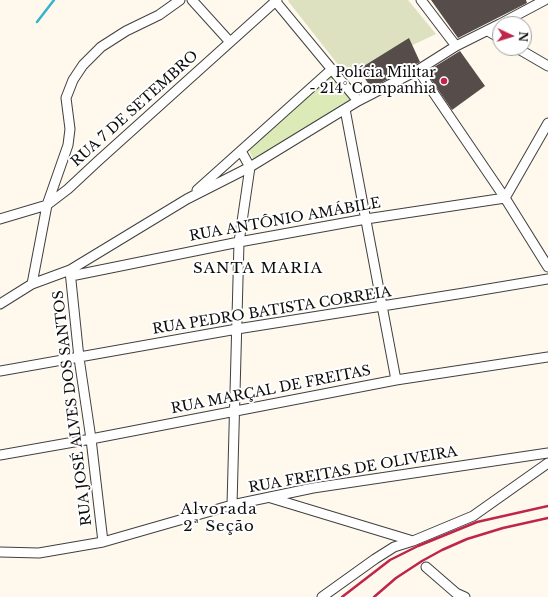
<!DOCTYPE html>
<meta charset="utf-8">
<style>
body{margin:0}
#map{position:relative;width:548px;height:597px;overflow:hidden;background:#fff8ed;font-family:"Libre Baskerville",serif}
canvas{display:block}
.north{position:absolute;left:492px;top:16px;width:40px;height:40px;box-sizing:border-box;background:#fff;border:1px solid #9e9e9e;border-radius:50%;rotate:94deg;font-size:11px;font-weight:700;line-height:16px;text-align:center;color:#0d0d0d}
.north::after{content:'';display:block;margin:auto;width:14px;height:18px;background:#bf244b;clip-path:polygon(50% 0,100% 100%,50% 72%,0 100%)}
</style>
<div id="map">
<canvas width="548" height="597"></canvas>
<div class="north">N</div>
</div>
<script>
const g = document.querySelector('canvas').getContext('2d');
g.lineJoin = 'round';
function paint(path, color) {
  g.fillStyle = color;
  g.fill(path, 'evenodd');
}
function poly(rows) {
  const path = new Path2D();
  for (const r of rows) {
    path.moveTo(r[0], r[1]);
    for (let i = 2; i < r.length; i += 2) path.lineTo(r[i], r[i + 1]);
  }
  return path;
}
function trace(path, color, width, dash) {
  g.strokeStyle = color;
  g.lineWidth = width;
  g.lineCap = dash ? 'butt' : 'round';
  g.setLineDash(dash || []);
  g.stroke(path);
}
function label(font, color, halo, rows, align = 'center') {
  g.font = font + ' "Libre Baskerville",serif';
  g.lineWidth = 4;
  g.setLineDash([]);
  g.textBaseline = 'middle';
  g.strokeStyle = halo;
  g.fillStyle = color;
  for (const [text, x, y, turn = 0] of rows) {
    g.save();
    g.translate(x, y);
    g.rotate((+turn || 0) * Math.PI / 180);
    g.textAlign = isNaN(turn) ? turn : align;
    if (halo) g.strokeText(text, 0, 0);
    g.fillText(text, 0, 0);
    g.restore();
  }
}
paint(poly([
 [332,74,354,100,254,161,249,150]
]), '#dceab7');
paint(poly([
 [289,0,408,0,436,34,347,76,288,1]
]), '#dde1bf');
trace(poly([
 [37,22,54,0]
]), '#38b2cf', 2.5);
paint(poly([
 [431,0,526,0,527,3,458,38],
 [409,38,420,62,371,88,359,69],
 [460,51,485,86,452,110,426,72]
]), '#564c49');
const minor = poly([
 [192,0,230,42],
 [421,0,456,46],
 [276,2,358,101],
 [500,24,545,0],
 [488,31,500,38],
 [517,48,548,66],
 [418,70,505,198,548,267],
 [345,109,396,380],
 [197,190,332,69],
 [0,219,47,205,68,189,98,161,277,0],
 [70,271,79,358,91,439,103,542],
 [71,276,239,242,366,219,505,198,548,123],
 [32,284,47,205,68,145,70,129,66,98,73,80,83,65,101,47,126,31,159,15,180,0],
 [0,304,32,284,70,270,187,199,250,167,358,101,418,70,456,46,500,24],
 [0,371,237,329,464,293,548,279],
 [0,455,91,439,396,380,548,357],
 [271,498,413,541],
 [232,505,239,242,250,167,241,151],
 [0,552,39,553,103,542,232,505,313,488,548,453],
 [426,567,456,593,465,597],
 [322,597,375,559,394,547,413,541,473,516,548,463]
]);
trace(minor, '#404040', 11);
trace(minor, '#fff', 9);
trace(poly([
 [342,597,390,560,418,546,477,522,548,506],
 [374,597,396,578,422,561,442,550,467,539,503,528,548,518]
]), '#bf244b', 2.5);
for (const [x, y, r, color] of [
 [444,81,4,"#bf244b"]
]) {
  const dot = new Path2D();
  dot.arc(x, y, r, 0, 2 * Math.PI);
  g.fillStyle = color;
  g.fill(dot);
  trace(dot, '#fff', 1.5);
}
label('14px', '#0d0d0d', '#fff', [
 ["Polícia Militar",436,73],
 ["- 214° Companhia",436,89]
], 'right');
label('14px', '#0d0d0d', '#fff', [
 ["RUA 7 DE SETEMBRO",135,109,-42],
 ["RUA ANTÔNIO AMÁBILE",285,220,-10],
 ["RUA PEDRO BATISTA CORREIA",272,311,-9],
 ["RUA MARÇAL DE FREITAS",271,390,-11],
 ["RUA JOSÉ ALVES DOS SANTOS",73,408,-97],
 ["RUA FREITAS DE OLIVEIRA",353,470,-10]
]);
g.letterSpacing = '1px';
label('15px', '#0d0d0d', '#fff', [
 ["SANTA MARIA",258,269],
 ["Alvorada",219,510],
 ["2ª Seção",219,527]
]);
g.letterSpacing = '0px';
</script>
